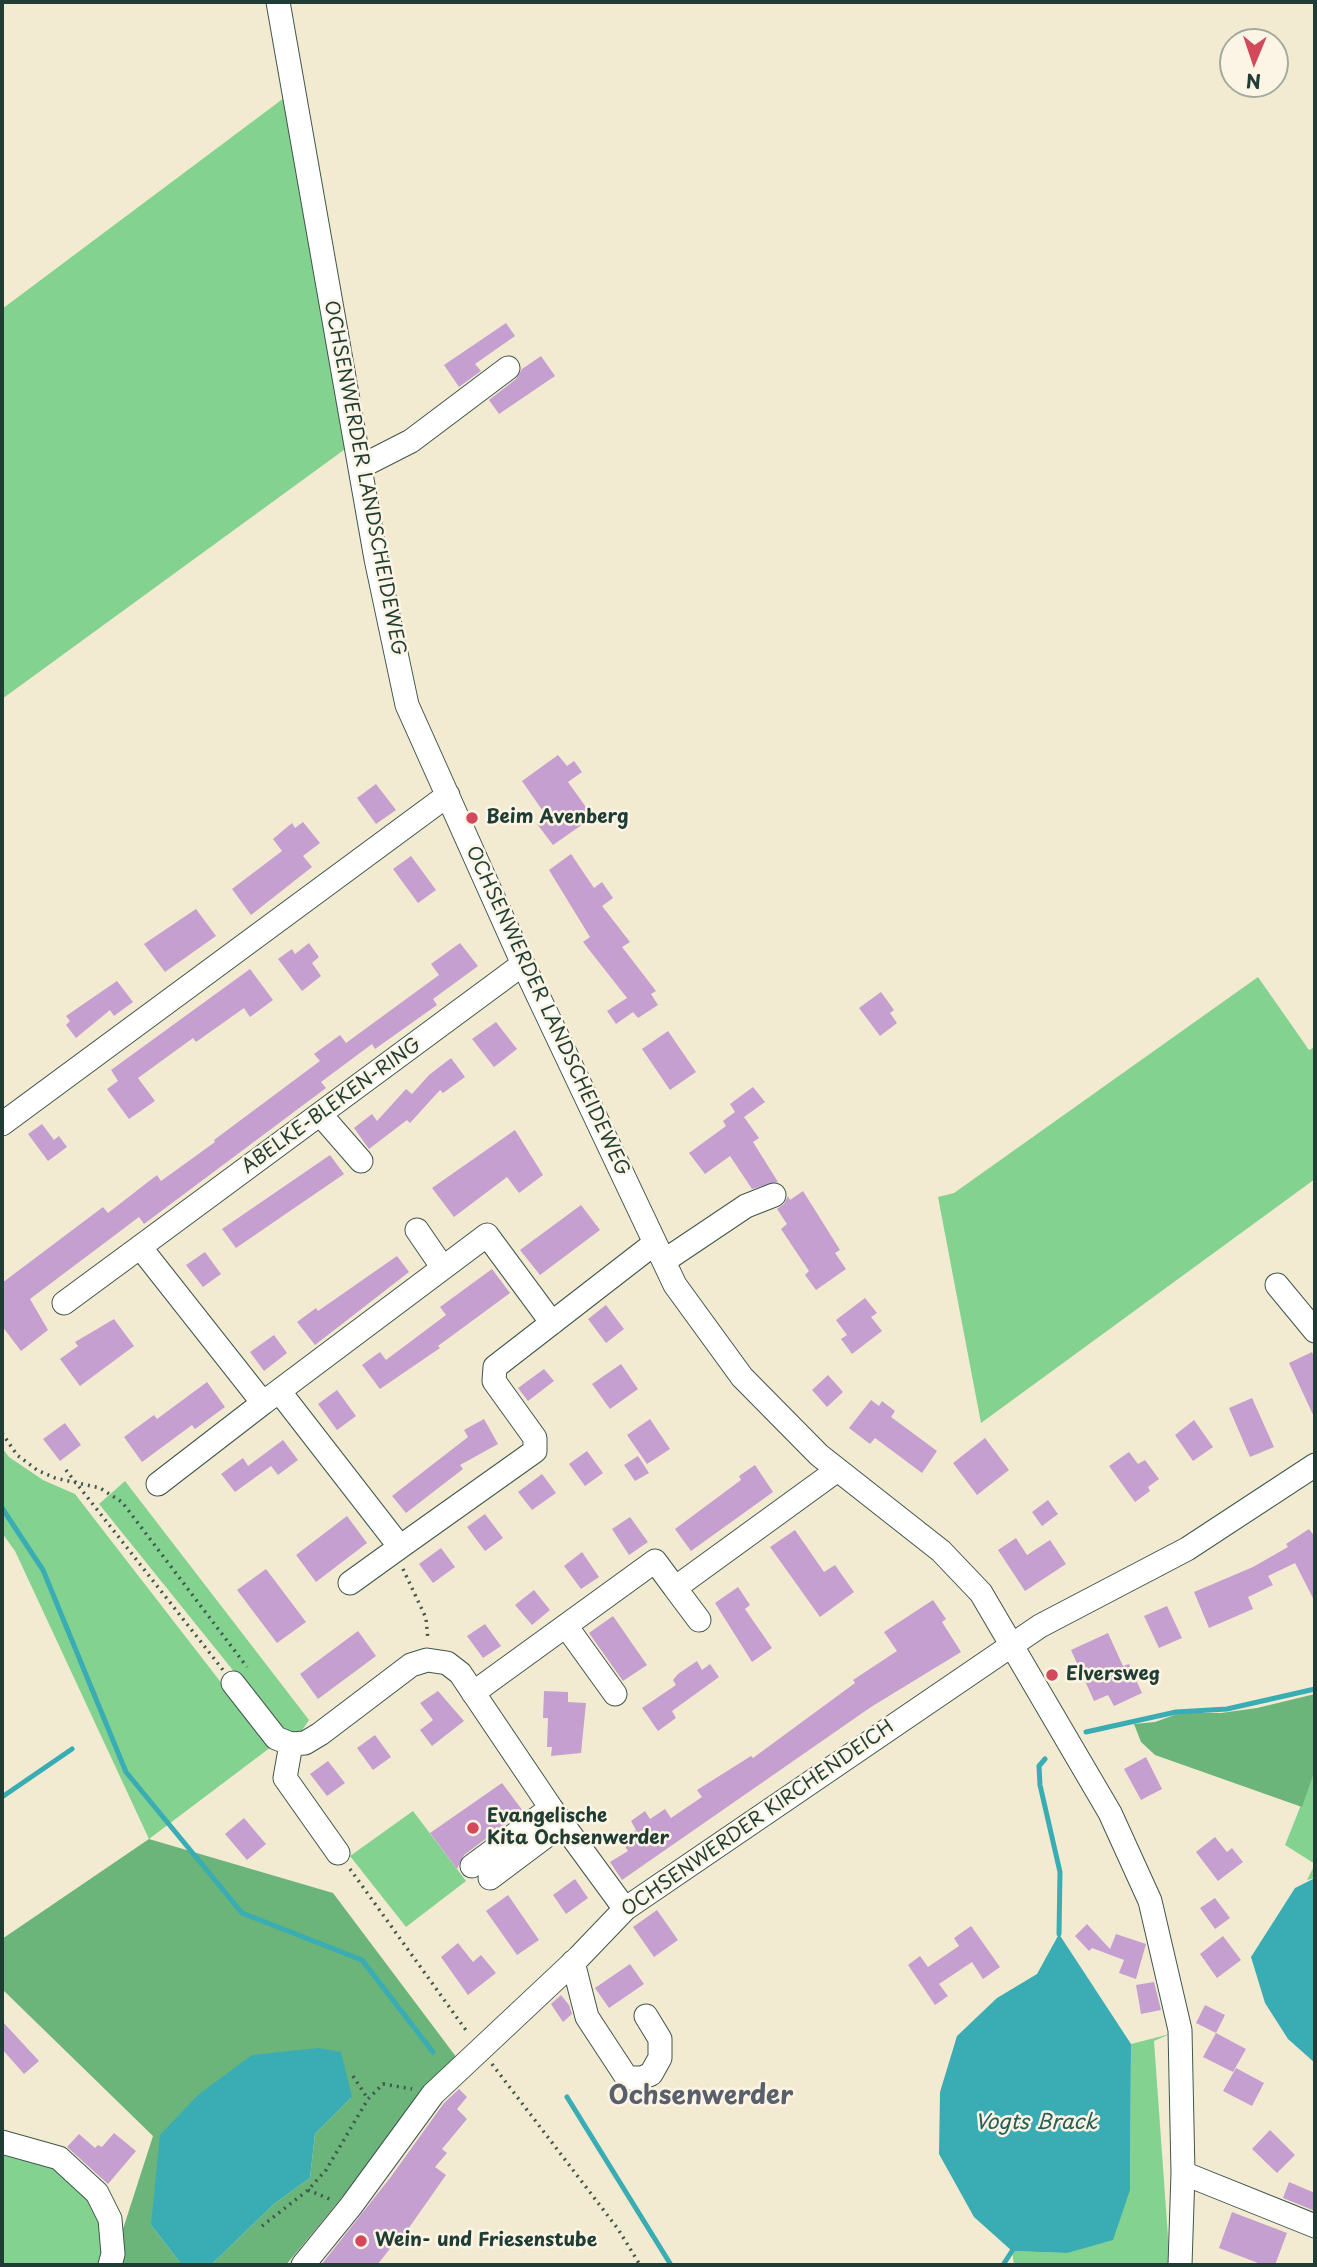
<!DOCTYPE html>
<style>
body{margin:0}
#map{position:relative;width:1317px;height:2267px;overflow:hidden;background:#f3ebd1;font-family:"Playpen Sans",sans-serif}
canvas{display:block}
.frame{position:absolute;inset:0;border:4px solid #1f3d34;pointer-events:none}
.north{position:absolute;left:1219px;top:28px;width:70px;height:70px;box-sizing:border-box;background:#fcf5e5;border:2px solid #a4ab9e;border-radius:50%;rotate:182deg;font-size:19px;font-weight:700;line-height:28px;text-align:center;color:#1f3d34}
.north::after{content:'';display:block;margin:auto;width:24px;height:32px;background:#d1495b;clip-path:polygon(50% 0,100% 100%,50% 72%,0 100%)}
</style>
<div id="map">
<canvas width="1317" height="2267"></canvas>
<div class="frame"></div>
<div class="north">N</div>
</div>
<script>
const g = document.querySelector('canvas').getContext('2d');
g.lineJoin = 'round';
function paint(path, color) {
  g.fillStyle = color;
  g.fill(path, 'evenodd');
}
function poly(rows) {
  const path = new Path2D();
  for (const r of rows) {
    path.moveTo(r[0], r[1]);
    for (let i = 2; i < r.length; i += 2) path.lineTo(r[i], r[i + 1]);
  }
  return path;
}
function trace(path, color, width, dash) {
  g.strokeStyle = color;
  g.lineWidth = width;
  g.lineCap = dash ? 'butt' : 'round';
  g.setLineDash(dash || []);
  g.stroke(path);
}
function label(font, color, halo, rows, align = 'center') {
  g.font = font + ' "Playpen Sans",sans-serif';
  g.lineWidth = 5;
  g.setLineDash([]);
  g.textBaseline = 'middle';
  g.strokeStyle = halo;
  g.fillStyle = color;
  for (const [text, x, y, turn = 0] of rows) {
    g.save();
    g.translate(x, y);
    g.rotate((+turn || 0) * Math.PI / 180);
    g.textAlign = isNaN(turn) ? turn : align;
    if (halo) g.strokeText(text, 0, 0);
    g.fillText(text, 0, 0);
    g.restore();
  }
}
paint(poly([
 [284,98,348,447,2,699,2,309],
 [1258,977,1309,1050,1315,1047,1315,1179,981,1423,938,1197,954,1193],
 [2,1448,9,1457,43,1480,75,1494,271,1747,149,1839,15,1551,2,1533],
 [125,1481,309,1720,297,1738,281,1730,99,1504],
 [1315,1770,1315,1878,1307,1880,1315,1864,1285,1845],
 [413,1811,466,1881,406,1927,350,1856],
 [1170,2034,1154,2041,1170,2265,1014,2265,1012,2251,1067,2253,1130,2190,1131,2044],
 [2,2149,55,2165,89,2197,101,2226,103,2265,2,2265]
]), '#84d290');
paint(poly([
 [1315,1694,1315,1770,1302,1807,1155,1755,1141,1742,1134,1724,1155,1722,1180,1713,1221,1713,1257,1708],
 [149,1839,333,1893,457,2058,286,2265,211,2265,274,2204,310,2178,315,2134,352,2097,151,2225,182,2265,122,2265,123,2229,153,2136,2,1989,2,1939]
]), '#6bb47a');
paint(poly([
 [1315,1878,1315,2063,1288,2039,1265,2003,1251,1957,1295,1888],
 [1059,1934,1131,2044,1130,2190,1113,2240,1067,2253,1012,2251,974,2217,939,2154,940,2092,957,2036,997,1998,1037,1974],
 [319,2048,341,2052,352,2097,315,2134,310,2178,274,2204,211,2265,182,2265,151,2225,160,2135,198,2095,252,2055]
]), '#3aacb4');
trace(poly([
 [2,1508,43,1570,126,1772,242,1913,362,1960,433,2052],
 [1086,1732,1176,1712,1227,1709,1315,1689],
 [1045,1759,1039,1766,1040,1785,1060,1872,1059,1934],
 [2,1797,72,1749],
 [567,2097,671,2265],
 [1003,2265,1012,2251]
]), '#3aacb4', 5);
paint(poly([
 [506,323,515,336,475,364,481,371,459,387,444,365],
 [541,356,555,376,499,414,489,400,516,379,522,369],
 [558,755,567,766,574,761,582,772,568,782,593,817,553,845,537,824,547,817,522,781],
 [376,784,396,810,376,824,357,798],
 [303,822,320,843,303,856,312,867,251,915,232,889,282,851,273,839,292,823,295,828],
 [571,854,594,888,602,882,613,898,602,906,630,942,622,947,656,991,651,994,658,1005,638,1018,633,1012,616,1024,607,1011,627,998,583,942,590,937,549,870],
 [411,856,436,890,418,903,393,869],
 [196,909,216,936,165,972,144,944],
 [309,943,319,957,312,963,321,976,302,991,278,959,292,949,295,954],
 [460,943,478,966,433,999,437,1005,375,1049,372,1044,321,1082,326,1088,144,1224,139,1217,30,1299,48,1330,21,1351,2,1326,2,1283,103,1207,108,1213,157,1175,161,1181,215,1142,214,1140,320,1061,314,1054,340,1035,346,1043,439,975,431,964],
 [250,969,273,1000,250,1017,244,1008,196,1042,193,1038,138,1078,155,1101,129,1119,107,1089,118,1081,111,1070],
 [117,981,133,1002,114,1016,110,1010,76,1038,66,1025,70,1021,66,1016],
 [881,992,894,1010,890,1013,897,1023,880,1036,859,1008],
 [496,1022,517,1049,494,1067,472,1039],
 [668,1031,696,1072,670,1090,642,1049],
 [451,1058,465,1077,443,1093,440,1090,410,1123,407,1120,369,1149,354,1128,372,1114,377,1121,406,1089,412,1094,429,1075],
 [753,1087,765,1102,744,1117,759,1138,753,1142,778,1182,752,1189,730,1156,705,1174,689,1153,726,1126,723,1121,735,1112,730,1104],
 [42,1124,54,1140,59,1136,67,1147,48,1161,28,1134],
 [515,1130,543,1175,519,1193,507,1177,454,1217,432,1188],
 [330,1155,344,1174,236,1248,222,1229],
 [803,1191,840,1250,835,1253,846,1269,816,1290,805,1275,809,1271,781,1229,787,1224,777,1209,784,1204,788,1196,790,1200],
 [581,1205,600,1230,540,1275,520,1250],
 [205,1252,221,1274,203,1287,186,1265],
 [397,1256,409,1272,315,1345,297,1322,316,1308,318,1311],
 [492,1269,510,1293,438,1346,440,1348,380,1389,362,1365,380,1352,386,1360,446,1315,440,1307],
 [865,1298,877,1313,871,1317,882,1331,852,1354,841,1339,847,1335,836,1320],
 [606,1305,624,1329,606,1343,588,1319],
 [114,1319,134,1346,80,1386,60,1359,78,1346,75,1342],
 [274,1335,287,1353,264,1371,250,1352],
 [1312,1352,1315,1360,1315,1419,1289,1363],
 [621,1364,638,1389,610,1409,592,1384],
 [544,1369,554,1381,528,1401,518,1388],
 [828,1375,843,1392,827,1407,812,1390],
 [207,1382,225,1407,195,1429,192,1425,142,1462,124,1437,154,1415,157,1419],
 [337,1390,356,1416,337,1430,318,1404],
 [1252,1398,1274,1447,1250,1457,1229,1408],
 [871,1400,879,1406,882,1401,895,1411,891,1417,937,1451,922,1473,875,1438,870,1444,849,1428],
 [484,1419,498,1444,460,1465,463,1469,406,1513,392,1496,468,1437,464,1430],
 [650,1419,670,1449,647,1464,627,1435],
 [1194,1420,1213,1447,1193,1461,1175,1435],
 [65,1423,81,1445,60,1461,43,1439],
 [985,1438,1009,1470,977,1495,953,1463],
 [283,1440,298,1460,278,1475,271,1466,235,1492,221,1474,243,1458,248,1466],
 [587,1451,603,1473,585,1486,569,1464],
 [1129,1452,1138,1464,1145,1460,1159,1479,1148,1487,1150,1491,1135,1502,1109,1466],
 [638,1456,649,1473,635,1481,624,1465],
 [755,1465,773,1492,691,1551,675,1529,741,1480,739,1476],
 [542,1474,556,1493,532,1510,518,1492],
 [1048,1500,1058,1514,1042,1526,1032,1512],
 [485,1514,503,1538,485,1551,467,1527],
 [347,1516,367,1543,316,1582,296,1555],
 [630,1517,648,1542,629,1555,612,1529],
 [1309,1529,1315,1537,1315,1602,1295,1563,1268,1576,1273,1585,1248,1597,1253,1609,1209,1628,1194,1592,1253,1567,1288,1547,1286,1544],
 [795,1530,824,1572,835,1565,854,1592,820,1617,770,1547],
 [1016,1538,1027,1555,1050,1540,1066,1564,1025,1591,998,1550],
 [441,1548,455,1567,433,1583,419,1564],
 [582,1552,599,1577,581,1589,564,1566],
 [266,1569,306,1622,277,1643,237,1590],
 [738,1587,750,1605,745,1609,772,1648,752,1662,715,1603],
 [534,1590,550,1610,532,1625,515,1605],
 [933,1600,946,1619,942,1622,961,1652,871,1707,622,1880,610,1862,628,1851,621,1840,636,1830,631,1821,645,1811,650,1819,665,1809,671,1818,702,1797,697,1790,751,1756,753,1758,855,1683,853,1680,897,1651,884,1632],
 [1167,1606,1182,1638,1159,1648,1144,1616],
 [613,1616,647,1665,623,1681,589,1633],
 [485,1624,501,1646,483,1658,467,1636],
 [358,1631,376,1656,318,1699,300,1674],
 [1108,1633,1123,1666,1129,1664,1142,1693,1114,1706,1108,1695,1094,1701,1071,1650],
 [697,1661,702,1670,710,1664,719,1677,672,1711,676,1718,658,1731,642,1708,676,1685,673,1680,678,1674],
 [438,1691,464,1721,432,1746,420,1730,433,1720,420,1703],
 [544,1691,568,1692,568,1702,586,1703,581,1753,551,1756,552,1747,547,1747,548,1718,543,1718],
 [375,1735,391,1757,373,1770,357,1748],
 [1146,1757,1162,1789,1141,1800,1124,1769],
 [328,1761,345,1783,327,1796,310,1774],
 [502,1783,523,1811,464,1855,457,1869,430,1833],
 [244,1818,266,1844,247,1860,225,1834],
 [1215,1837,1227,1852,1232,1848,1243,1862,1218,1881,1196,1852],
 [575,1879,588,1898,566,1914,553,1895],
 [508,1895,539,1940,517,1955,486,1911],
 [1215,1898,1230,1918,1215,1929,1200,1908],
 [657,1910,678,1940,654,1957,633,1927],
 [1087,1924,1110,1949,1116,1934,1146,1944,1136,1979,1119,1973,1124,1960,1092,1948,1089,1951,1075,1936],
 [971,1926,1000,1967,983,1979,972,1962,939,1984,948,1996,935,2005,908,1965,920,1956,928,1967,959,1946,954,1938],
 [1223,1936,1241,1960,1217,1978,1200,1954],
 [458,1943,473,1962,481,1955,496,1973,468,1995,441,1957],
 [630,1964,644,1984,609,2008,595,1988],
 [1154,1982,1161,2010,1141,2014,1136,1985],
 [561,1995,569,2005,572,2014,563,2022,551,2004],
 [1205,2005,1225,2015,1216,2033,1196,2023],
 [2,2021,39,2061,24,2074,2,2049],
 [1216,2033,1246,2049,1233,2072,1203,2057],
 [1236,2068,1264,2083,1252,2106,1223,2091],
 [459,2089,467,2097,457,2109,467,2119,442,2149,447,2153,435,2167,446,2175,399,2242,397,2240,377,2265,321,2265,390,2178,444,2103],
 [1270,2130,1295,2155,1277,2173,1252,2149],
 [114,2133,136,2151,108,2184,67,2147,79,2134,95,2148,98,2145,102,2147],
 [1289,2182,1315,2193,1315,2211,1283,2198],
 [1232,2212,1287,2233,1275,2265,1263,2265,1219,2248]
]), '#c49fd0');
const minor = poly([
 [278,2,376,559,407,705,523,964,675,1285,742,1377,819,1455,941,1551,981,1593,1110,1813,1150,1901,1180,2030,1183,2173,1180,2265],
 [360,467,411,441,508,368],
 [523,964,140,1247,263,1403,279,1391,400,1547,535,1451,535,1438,494,1381,495,1367,655,1243],
 [320,1114,361,1161],
 [2,1124,448,795],
 [417,1230,443,1268],
 [664,1261,746,1206,774,1195],
 [1277,1285,1315,1331],
 [64,1303,140,1247],
 [279,1391,487,1235,552,1323],
 [158,1484,263,1403],
 [350,1583,400,1547],
 [675,1588,699,1620],
 [566,1626,615,1694],
 [233,1683,276,1738,291,1744],
 [473,1693,655,1561,675,1588,836,1471],
 [291,1744,305,1743,320,1734,411,1665,427,1660,447,1663,460,1673,551,1808,625,1909],
 [291,1744,285,1778,338,1853],
 [472,1866,551,1808],
 [490,1878,562,1824],
 [573,1962,587,2017,627,2078,642,2078,651,2074,660,2058,660,2039,646,2016],
 [2,2142,59,2158,97,2193,110,2219,113,2254,110,2265],
 [1183,2173,1315,2226],
 [303,2265,351,2206,433,2094,579,1957,625,1909,1040,1626,1187,1549,1315,1465]
]);
trace(minor, '#3f574c', 25);
trace(poly([
 [2,1433,17,1455,37,1470,55,1478,100,1488,122,1502,247,1667],
 [66,1470,223,1670],
 [403,1569,426,1618,428,1640],
 [350,1869,468,2033],
 [492,2064,618,2229,640,2265],
 [353,2076,368,2099],
 [308,2190,332,2200],
 [262,2226,308,2190,326,2170,368,2099,383,2084,412,2089]
]), '#3f574c', 3.5, [2, 5]);
trace(minor, '#fff', 23);
for (const [x, y, r, color] of [
 [472,818,7,"#d1495b"],
 [1052,1675,7,"#d1495b"],
 [473,1828,7,"#d1495b"],
 [361,2241,7,"#d1495b"]
]) {
  const dot = new Path2D();
  dot.arc(x, y, r, 0, 2 * Math.PI);
  g.fillStyle = color;
  g.fill(dot);
  trace(dot, '#fcf5e5', 2.5);
}
label('19px', '#1f3d34', '#fcf5e5', [
 ["OCHSENWERDER LANDSCHEIDEWEG",364,478,79],
 ["OCHSENWERDER LANDSCHEIDEWEG",547,1011,65],
 ["ABELKE-BLEKEN-RING",332,1106,-36],
 ["OCHSENWERDER KIRCHENDEICH",758,1819,-35]
]);
label('bold 19px', '#1f3d34', '#fcf5e5', [
 ["Beim Avenberg",486,818],
 ["Elversweg",1066,1675],
 ["Evangelische",487,1817],
 ["Kita Ochsenwerder",487,1839],
 ["Wein- und Friesenstube",375,2241]
], 'left');
label('italic 21px', '#275e5a', '#fcf5e5', [
 ["Vogts Brack",1036,2123]
]);
label('bold 26px', '#595f6b', '#fcf5e5', [
 ["Ochsenwerder",701,2097]
]);
</script>
